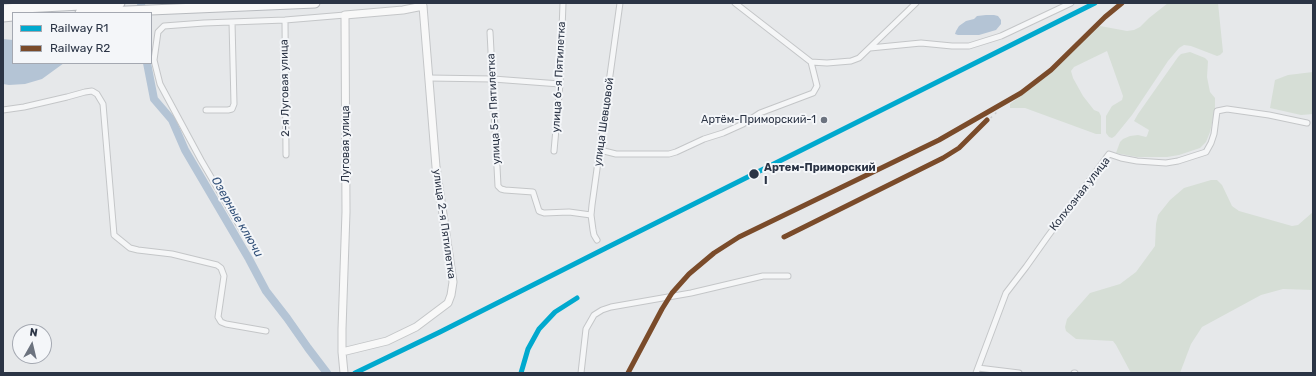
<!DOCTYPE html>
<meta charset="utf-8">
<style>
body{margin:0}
#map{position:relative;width:1316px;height:376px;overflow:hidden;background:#e6e8ea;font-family:Rubik,sans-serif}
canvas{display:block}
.frame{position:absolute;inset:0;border:4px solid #2b3445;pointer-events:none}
.legend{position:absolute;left:12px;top:12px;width:140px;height:52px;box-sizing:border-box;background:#f4f6f9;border:1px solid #a4a8b1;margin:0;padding:5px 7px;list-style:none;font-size:12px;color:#2b3445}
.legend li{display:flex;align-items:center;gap:8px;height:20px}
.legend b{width:20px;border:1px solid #a4a8b1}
.north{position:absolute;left:12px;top:324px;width:40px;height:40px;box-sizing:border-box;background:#f4f6f9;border:1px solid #a4a8b1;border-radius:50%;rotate:8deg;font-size:11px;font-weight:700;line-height:16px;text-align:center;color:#2b3445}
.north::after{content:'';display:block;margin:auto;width:14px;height:18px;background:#6c737f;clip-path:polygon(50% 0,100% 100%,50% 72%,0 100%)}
</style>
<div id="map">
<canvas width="1316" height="376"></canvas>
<div class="frame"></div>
<ul class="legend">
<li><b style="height:5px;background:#00a9ce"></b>Railway R1</li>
<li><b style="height:5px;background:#7a4b2a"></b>Railway R2</li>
</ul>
<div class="north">N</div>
</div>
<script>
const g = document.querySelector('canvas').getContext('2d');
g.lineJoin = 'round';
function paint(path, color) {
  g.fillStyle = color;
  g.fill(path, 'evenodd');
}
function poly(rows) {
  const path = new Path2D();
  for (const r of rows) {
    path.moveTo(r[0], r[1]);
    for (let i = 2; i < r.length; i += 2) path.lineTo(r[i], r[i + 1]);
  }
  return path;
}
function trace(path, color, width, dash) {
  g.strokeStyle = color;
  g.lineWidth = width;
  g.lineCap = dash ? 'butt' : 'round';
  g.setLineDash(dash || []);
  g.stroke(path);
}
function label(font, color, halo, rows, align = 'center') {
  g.font = font + ' Rubik,sans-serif';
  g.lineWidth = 4;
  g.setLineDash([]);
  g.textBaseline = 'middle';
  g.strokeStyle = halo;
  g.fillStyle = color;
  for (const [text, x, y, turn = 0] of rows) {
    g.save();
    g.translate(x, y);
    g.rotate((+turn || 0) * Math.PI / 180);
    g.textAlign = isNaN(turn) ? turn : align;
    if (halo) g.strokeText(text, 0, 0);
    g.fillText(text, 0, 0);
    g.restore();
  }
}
paint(poly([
 [1168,3,1218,3,1223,52,1220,55,1217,56,1191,46,1184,45,1179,48,1168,61,1132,115,1115,136,1112,138,1109,137,1106,133,1106,116,1112,106,1122,100,1123,96,1107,51,1074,67,1071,71,1073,78,1083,96,1094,110,1099,112,1101,116,1101,134,1096,134,1025,108,1010,108,1010,104,1050,74,1096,28,1100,26,1127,31,1134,30,1140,27,1149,18],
 [1190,52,1205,58,1208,61,1207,77,1210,92,1215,98,1215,110,1210,132,1206,142,1200,148,1179,155,1167,157,1137,157,1116,153,1120,142,1123,139,1130,136,1138,135,1146,137,1147,136,1149,130,1134,121,1138,114,1178,57,1181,54],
 [1313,72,1313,114,1301,115,1270,108,1275,80,1288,75],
 [1211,180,1217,180,1222,185,1232,206,1239,211,1292,226,1298,225,1313,212,1313,290,1283,289,1261,295,1202,327,1191,344,1180,373,1131,373,1116,345,1113,341,1076,339,1066,331,1065,327,1067,319,1090,293,1120,284,1136,272,1155,246,1156,224,1158,215,1170,200,1184,188]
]), '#d6ded6');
paint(poly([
 [986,15,994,15,998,16,1001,20,1001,24,996,30,979,35,958,35,955,34,956,31,959,26,966,21,974,19,977,16],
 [3,39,13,40,13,63,64,63,42,79,25,84,9,85,3,84]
]), '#b4c4d5');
trace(poly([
 [141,3,142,13],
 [147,63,154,99,172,120,185,150,249,259,266,291,287,318,308,348,327,373]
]), '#b4c4d5', 8);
const street = poly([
 [735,3,811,62,827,63,851,61,859,58,916,3],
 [285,20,286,155],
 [490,32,498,186,501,189,505,190,533,192,539,211,541,212,544,213,569,212,591,215],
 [870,48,921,43,952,46,969,46,1001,36,1071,3],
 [429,78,493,79,560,84],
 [3,110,24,107,67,97,85,92,92,91,97,94,103,104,114,235,130,248,138,250,172,254,217,265,221,268,224,276,218,317,221,322,226,324,266,331],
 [206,110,228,110,232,109,234,104,232,22],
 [600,150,616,154,669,154,676,152,704,139,723,133,743,124,760,113,813,93,817,86,811,62],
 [554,151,560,84,563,3],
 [242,230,201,160,160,84,154,60,158,32,164,26,204,23,285,20,345,15],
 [597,240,594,235,593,230,591,215,592,205,620,3],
 [978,368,1019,373],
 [581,373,586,329,594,315,602,310,611,307,691,293,763,276,788,276],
 [976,373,1006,293,1026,267,1048,236,1109,154,1121,158,1137,161,1166,163,1178,161,1206,152,1211,143,1214,134,1217,111,1227,109,1269,115,1307,123],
 [1074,373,1075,373]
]);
const secondary = poly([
 [342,352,387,341,416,327,448,303,451,295,453,282,436,167,423,6],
 [344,373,342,352,342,329,346,212,345,15,403,10,423,6]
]);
const highway = poly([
 [3,9,120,3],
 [80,13,315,3],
 [3,17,13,16]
]);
trace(street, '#c4c6c8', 7);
trace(secondary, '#c4c6c8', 9);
trace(highway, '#b8bbbf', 11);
trace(street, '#f5f6f7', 5);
trace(secondary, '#f8f8f8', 7);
trace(highway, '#f8f8f8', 9);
trace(poly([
 [784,237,943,158,959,148,999,110],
 [387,359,606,248,1027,37],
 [521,373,528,349,539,329,555,312,577,298],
 [628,373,662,309,672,293,689,274,714,253,739,237,939,140,1021,93,1051,70,1105,17,1122,3]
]), '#cecfd2', 1.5, [2, 4]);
trace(poly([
 [355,373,440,332,606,248,1095,3],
 [521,373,528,349,539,329,555,312,577,298]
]), '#00a9ce', 5);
trace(poly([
 [784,237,943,158,959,148,987,120],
 [628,373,662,309,672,293,689,274,714,253,739,237,939,140,1021,93,1051,70,1105,17,1122,3]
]), '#7a4b2a', 5);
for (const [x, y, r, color] of [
 [824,120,4,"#6c737f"],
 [754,174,5.5,"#2b3445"]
]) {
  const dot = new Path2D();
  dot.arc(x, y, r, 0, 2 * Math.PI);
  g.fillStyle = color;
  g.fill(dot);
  trace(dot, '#f4f6f9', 1.5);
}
label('11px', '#2b3445', '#f4f6f9', [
 ["улица 6-я Пятилетка",559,77,-87],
 ["2-я Луговая улица",285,88,-91],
 ["улица 5-я Пятилетка",494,109,-93],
 ["улица Шевцовой",604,122,-82],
 ["Луговая улица",346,144,-90],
 ["Колхозная улица",1080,194,-52],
 ["улица 2-я Пятилетка",444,224,82]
]);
label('11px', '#2b3445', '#f4f6f9', [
 ["Артём-Приморский-1",816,120]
], 'right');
label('bold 11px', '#2b3445', '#f4f6f9', [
 ["Артем-Приморский",764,168],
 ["I",764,181]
], 'left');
label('italic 12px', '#34527a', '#f4f6f9', [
 ["Озерные ключи",237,217,60]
]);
</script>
